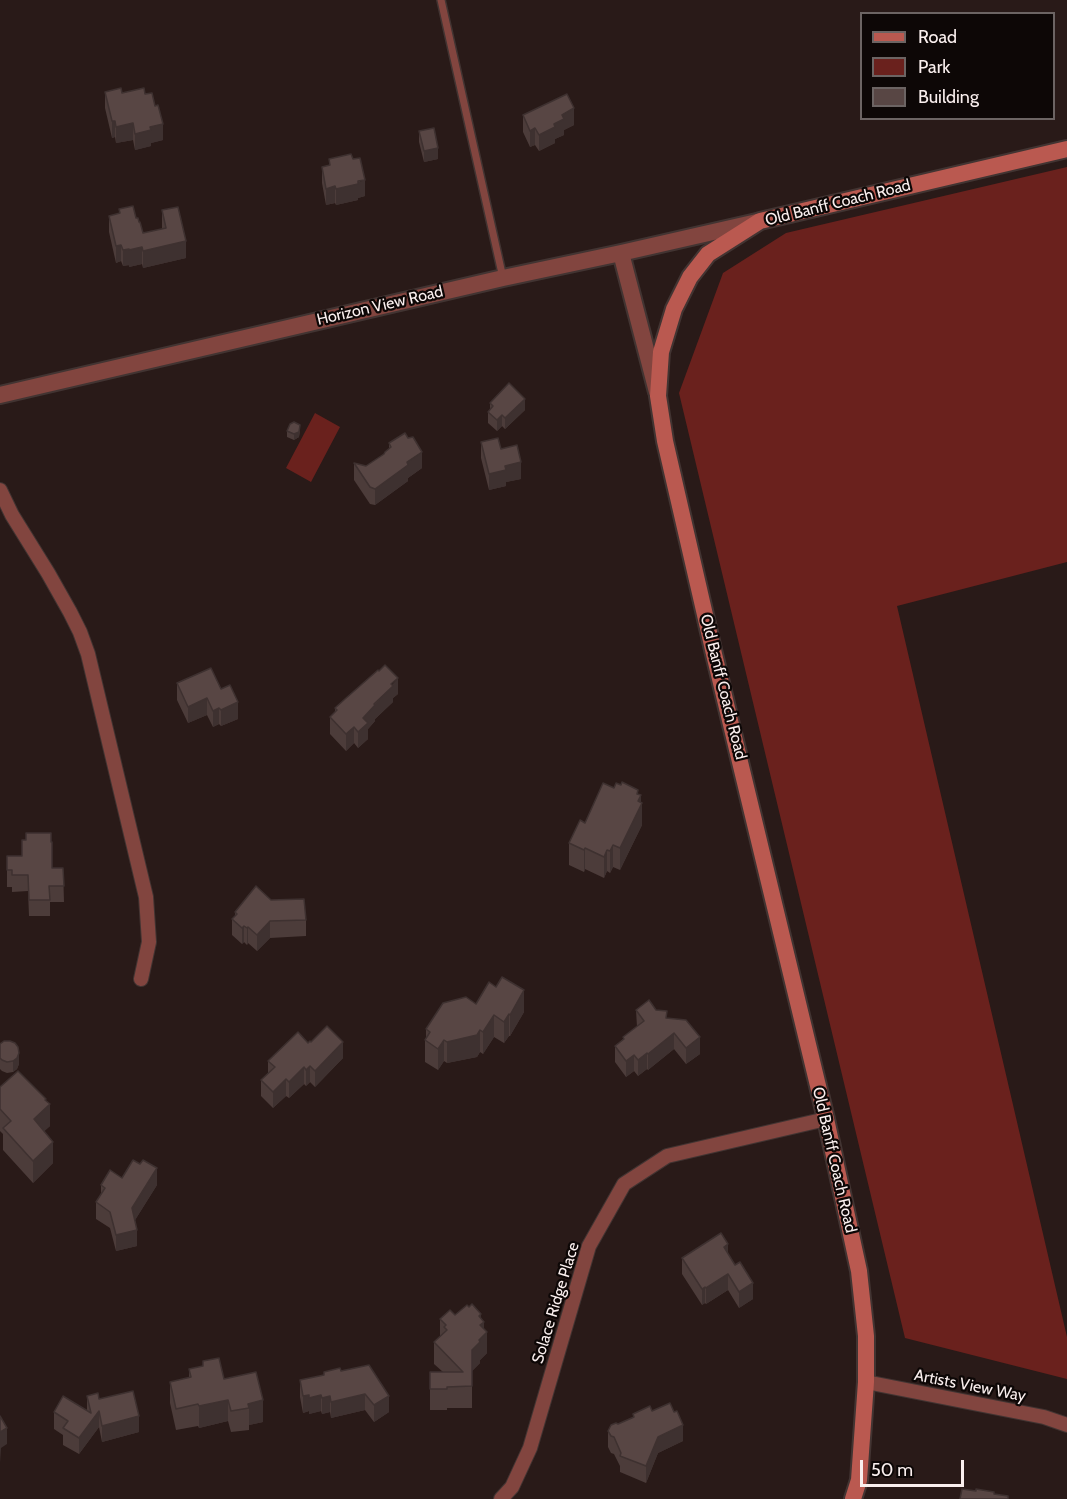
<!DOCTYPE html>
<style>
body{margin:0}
#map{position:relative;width:1067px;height:1499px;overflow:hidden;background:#291a18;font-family:Cabin,sans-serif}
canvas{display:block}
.legend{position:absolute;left:860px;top:12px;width:195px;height:108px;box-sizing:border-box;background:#0d0706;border:2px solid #6c6463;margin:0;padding:8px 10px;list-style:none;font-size:18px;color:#faefee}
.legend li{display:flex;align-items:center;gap:12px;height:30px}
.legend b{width:30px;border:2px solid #6c6463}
.scale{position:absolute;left:860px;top:1460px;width:104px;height:27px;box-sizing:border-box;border:3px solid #faefee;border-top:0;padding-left:8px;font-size:18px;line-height:21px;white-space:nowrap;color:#faefee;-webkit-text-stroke:4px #0d0706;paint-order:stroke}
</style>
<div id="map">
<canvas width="1067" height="1499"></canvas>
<ul class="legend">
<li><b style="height:8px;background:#ba5950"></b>Road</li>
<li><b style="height:16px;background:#6a211d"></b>Park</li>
<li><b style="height:16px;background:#584644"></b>Building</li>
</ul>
<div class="scale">50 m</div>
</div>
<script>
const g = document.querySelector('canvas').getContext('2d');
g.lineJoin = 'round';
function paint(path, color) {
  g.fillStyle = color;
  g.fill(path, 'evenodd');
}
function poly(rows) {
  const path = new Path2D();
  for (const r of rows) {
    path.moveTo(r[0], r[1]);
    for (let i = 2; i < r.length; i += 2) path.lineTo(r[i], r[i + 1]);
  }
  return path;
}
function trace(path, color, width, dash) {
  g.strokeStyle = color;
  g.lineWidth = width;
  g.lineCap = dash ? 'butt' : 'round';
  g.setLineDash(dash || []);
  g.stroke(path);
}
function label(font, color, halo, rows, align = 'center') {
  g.font = font + ' Cabin,sans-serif';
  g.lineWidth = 4.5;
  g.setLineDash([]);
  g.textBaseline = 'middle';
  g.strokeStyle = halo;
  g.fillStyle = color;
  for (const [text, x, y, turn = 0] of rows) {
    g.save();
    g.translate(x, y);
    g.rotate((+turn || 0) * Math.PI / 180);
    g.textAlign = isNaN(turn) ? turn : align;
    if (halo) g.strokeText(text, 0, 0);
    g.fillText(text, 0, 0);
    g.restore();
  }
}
paint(poly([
 [1067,167,1067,562,897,606,1067,1337,1067,1379,905,1338,679,393,723,273,786,233],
 [315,413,340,427,311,482,286,468]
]), '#6a211d');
const service = poly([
 [441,0,503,278]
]);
const minor = poly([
 [0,490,12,515,48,573,70,612,80,632,88,654,146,897,149,942,141,979],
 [866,1382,1044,1417,1067,1425],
 [501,1499,512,1487,530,1448,589,1246,624,1184,667,1156,826,1119]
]);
const tertiary = poly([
 [621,253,657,392],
 [0,395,503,278,621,253,757,222]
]);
const secondary = poly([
 [853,1499,859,1480,866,1382,866,1336,859,1271,826,1119,714,654,665,441,658,396,661,352,674,309,690,277,708,254,760,221,1067,149]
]);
trace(service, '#423432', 10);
trace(minor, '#423432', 16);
trace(tertiary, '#423432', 20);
trace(secondary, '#423432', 20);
trace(service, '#82453f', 7);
trace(minor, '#82453f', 14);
trace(tertiary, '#82453f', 16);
trace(secondary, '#ba5950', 16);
paint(poly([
 [105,92,145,94,163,140,151,143,151,146,135,150,133,140,116,143,115,137,112,138,105,108],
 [523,115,574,125,564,130,564,135,555,139,555,143,539,151,535,145,530,147,523,132],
 [419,131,438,159,424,162,419,142],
 [329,159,353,159,365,196,358,198,358,200,336,205,335,203,326,205,322,183,322,167,329,165],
 [119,209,136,218,143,233,162,229,162,210,186,258,143,268,142,264,129,267,129,265,123,266,121,261,116,263,109,232,109,216,119,214],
 [490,403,525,410,505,429,502,426,497,431,488,423,488,412,490,410],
 [287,431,300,431,299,437,294,440,287,437],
 [481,442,521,479,506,482,506,486,489,490,481,458],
 [389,443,422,468,408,478,408,481,375,505,370,504,354,480,354,463,366,466,384,454,389,449],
 [177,683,221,689,238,719,221,726,219,724,213,727,207,715,188,723,177,700],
 [398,694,393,698,393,702,375,719,375,721,368,729,368,739,358,748,354,743,346,751,330,734,330,717,335,712,335,708],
 [614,788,638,794,641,803,642,825,620,870,613,867,610,873,607,871,604,878,585,869,584,872,569,865,569,843],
 [7,856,52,868,63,868,64,902,50,902,50,916,29,916,28,891,12,892,12,887,7,887],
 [271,900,306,920,306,936,270,938,257,951,248,943,247,945,244,942,242,944,232,935,232,919,235,916,235,912],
 [476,1004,524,1012,510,1036,509,1036,504,1043,494,1037,483,1054,480,1052,477,1057,447,1063,444,1061,438,1070,425,1062,425,1040,426,1038,426,1029],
 [636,1010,656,1010,667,1018,700,1054,686,1064,674,1049,648,1070,647,1069,638,1076,634,1071,626,1077,615,1062,615,1046,623,1039,623,1037,637,1027],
 [308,1043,343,1058,315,1087,310,1082,306,1086,304,1084,289,1098,286,1096,273,1108,261,1096,261,1080,268,1073,268,1061],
 [0,1044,19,1064,17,1069,13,1072,7,1073,2,1071,0,1069],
 [0,1087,46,1102,50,1126,44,1131,53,1163,33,1183,3,1150,3,1134,0,1131],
 [122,1178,157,1185,135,1220,137,1246,116,1251,110,1228,96,1219,96,1202,101,1194,101,1185],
 [728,1254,753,1299,739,1308,728,1290,706,1304,705,1303,702,1305,682,1274,682,1258],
 [455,1315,481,1319,484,1328,487,1353,480,1360,480,1363,472,1371,472,1408,447,1408,447,1410,430,1410,430,1372,443,1372,434,1364,434,1342,440,1337,440,1319],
 [203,1361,224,1379,263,1422,249,1425,249,1430,231,1432,228,1421,199,1428,198,1426,176,1430,170,1403,170,1382,189,1378,189,1369,203,1366],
 [341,1371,389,1412,374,1422,365,1410,331,1418,330,1412,322,1414,321,1411,309,1414,309,1411,303,1413,300,1397,300,1380,324,1375,324,1372],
 [87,1396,99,1399,139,1432,102,1442,99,1427,79,1454,63,1445,63,1435,54,1429,54,1412,87,1411],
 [652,1411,683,1441,658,1453,646,1483,620,1472,620,1466,614,1454,611,1453,608,1447,608,1431,618,1424,633,1418,633,1414]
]), '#4c3c3a');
paint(poly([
 [574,108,574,125,564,130,564,135,555,139,555,143,539,151,539,135,554,124,562,115],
 [112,121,115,121,115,137,112,138],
 [133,123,133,140,116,143,116,127],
 [163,124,163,140,151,143,151,146,135,150,135,134,150,127],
 [535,128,535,145,530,147,530,131],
 [438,148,438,159,424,162,424,151],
 [365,180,365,196,358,198,358,200,336,205,336,189],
 [335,186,335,203,326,205,326,189],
 [186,241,186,258,143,268,143,251],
 [121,245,121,261,116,263,116,246],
 [142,247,142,264,129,267,129,250],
 [129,249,129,265,123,266,123,250],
 [525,399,525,410,505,429,505,418],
 [502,415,502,426,497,431,497,420],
 [300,425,299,437,294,440,294,434],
 [422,452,422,468,408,478,408,481,375,505,375,489,407,462],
 [521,462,521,479,506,482,506,486,489,490,489,474,505,466],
 [398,678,398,694,393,698,393,702,375,719,375,721,368,729,368,739,358,748,358,732,363,718],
 [207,698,207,715,188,723,188,707],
 [238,702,238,719,221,726,221,710],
 [219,708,219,724,213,727,213,711],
 [354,727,354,743,346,751,346,734],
 [638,790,638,801,641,795,641,805,642,803,642,825,620,870,620,848],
 [613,845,613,867,610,873,610,851],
 [585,848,585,869,584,872,584,850],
 [607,850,607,871,604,878,604,857],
 [270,921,270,938,257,951,257,935],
 [244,926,244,942,242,944,242,928],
 [248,927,248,943,247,945,247,928],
 [524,990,524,1012,510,1036,510,1015],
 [509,1014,509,1036,504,1043,504,1022],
 [494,1015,494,1037,483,1054,483,1032],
 [480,1030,480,1052,477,1057,447,1063,447,1042],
 [674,1033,674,1049,648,1070,648,1054],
 [700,1037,700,1054,686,1064,686,1048],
 [444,1040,444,1061,438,1070,438,1049],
 [343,1042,343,1058,315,1087,315,1071],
 [19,1053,19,1064,17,1069,13,1072,13,1061],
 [647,1053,647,1069,638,1076,638,1060],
 [634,1055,634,1071,626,1077,626,1061],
 [310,1066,310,1082,306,1086,306,1070],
 [304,1067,304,1084,289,1098,289,1082],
 [286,1079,286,1096,273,1108,273,1092],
 [46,1099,46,1107,50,1104,50,1126,34,1141,34,1119],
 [53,1142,53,1163,33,1183,33,1161],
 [157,1168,157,1185,132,1225,132,1208],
 [137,1230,137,1246,116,1251,116,1235],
 [728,1244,728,1261,724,1247],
 [728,1274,728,1290,706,1304,706,1288],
 [753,1283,753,1299,739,1308,739,1292],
 [705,1287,705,1303,702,1305,702,1289],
 [481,1314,481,1324,484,1322,484,1335,487,1332,487,1353,480,1360,480,1363,472,1371,472,1350,479,1316],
 [365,1394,365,1410,331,1418,331,1402],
 [309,1395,309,1411,303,1413,303,1396],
 [321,1395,321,1411,309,1414,309,1398],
 [330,1396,330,1412,322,1414,322,1398],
 [389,1396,389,1412,374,1422,374,1405],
 [228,1400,228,1421,199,1428,199,1406],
 [263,1400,263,1422,249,1425,249,1408,248,1404],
 [99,1411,99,1427,79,1454,79,1438],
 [139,1416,139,1432,102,1442,102,1426],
 [683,1425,683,1441,658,1453,646,1483,646,1466,658,1437],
 [7,1428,7,1444,1,1448,0,1463,0,1432]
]), '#3e3130');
const building = poly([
 [121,88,122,93,144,88,145,94,152,93,155,106,158,105,163,124,150,127,151,130,135,134,133,123,116,127,115,121,112,121,105,92,121,88],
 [567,94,574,108,562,115,564,119,554,124,555,127,539,135,535,128,530,131,523,115,567,94],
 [434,128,438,148,424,151,419,131,434,128],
 [351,154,353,159,360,158,365,180,358,181,358,184,336,189,335,186,326,189,322,167,330,165,329,159,351,154],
 [133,206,136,218,138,218,139,222,140,222,143,233,166,228,162,210,178,207,186,241,143,251,142,247,129,250,129,249,123,250,121,245,116,246,109,216,120,213,119,209,133,206],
 [509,383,525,399,505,418,502,415,497,420,488,412,493,406,490,403,509,383],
 [294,422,300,425,299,432,294,434,287,431,290,424,294,422],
 [405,433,408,438,413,437,422,452,407,462,408,465,375,489,370,487,354,463,366,466,384,454,385,452,391,447,389,443,405,433],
 [498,438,501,449,517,445,521,462,505,466,506,470,489,474,481,442,498,438],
 [385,665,398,678,391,684,393,686,374,704,375,705,363,718,368,723,358,732,354,727,346,734,330,717,337,710,335,708,345,699,378,670,379,671,385,665],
 [211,668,221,689,230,685,238,702,221,710,219,708,213,711,207,698,188,707,177,683,211,668],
 [622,782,638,790,637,794,641,795,638,801,642,803,620,848,613,845,610,851,607,850,604,857,585,848,584,850,569,843,580,820,585,823,603,783,614,788,616,783,621,785,622,782],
 [26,833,51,833,51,842,52,842,52,868,63,868,64,886,49,886,50,900,29,900,28,875,12,875,12,870,7,870,7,856,22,856,22,840,26,840,26,833],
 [256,886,271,900,304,899,306,920,270,921,257,935,248,927,247,928,244,926,242,928,232,919,237,914,235,912,256,886],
 [502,977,524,990,510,1015,509,1014,504,1022,494,1015,483,1032,480,1030,477,1035,447,1042,444,1040,438,1049,425,1040,430,1032,426,1029,443,1003,466,997,476,1004,489,982,496,987,502,977],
 [649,1000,656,1010,667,1011,666,1018,686,1020,700,1037,686,1048,674,1033,648,1054,647,1053,638,1060,634,1055,626,1061,615,1046,624,1039,623,1037,644,1021,636,1010,649,1000],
 [327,1026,343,1042,315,1071,310,1066,306,1070,304,1067,289,1082,286,1079,273,1092,261,1080,275,1067,268,1061,298,1032,308,1043,310,1041,311,1042,327,1026],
 [4,1041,10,1041,15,1043,18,1047,19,1053,17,1058,13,1061,7,1062,2,1060,0,1058,0,1044,4,1041],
 [18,1071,46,1099,45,1100,50,1104,34,1119,53,1142,33,1161,3,1128,11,1121,0,1109,0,1087,18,1071],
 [133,1160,140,1164,143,1160,157,1168,132,1208,137,1230,116,1235,110,1212,96,1202,105,1188,101,1185,110,1170,122,1178,133,1160],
 [721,1233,728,1244,724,1247,735,1265,740,1262,753,1283,739,1292,728,1274,706,1288,705,1287,702,1289,682,1258,721,1233],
 [472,1304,481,1314,479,1316,484,1322,480,1325,487,1332,479,1340,480,1342,472,1350,472,1386,447,1387,447,1389,430,1389,430,1372,463,1372,434,1342,447,1330,444,1327,446,1325,440,1319,450,1310,455,1315,467,1305,469,1307,472,1304],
 [219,1358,224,1379,256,1372,263,1400,248,1404,249,1408,231,1411,228,1400,199,1406,198,1404,176,1409,170,1382,191,1377,189,1369,203,1366,203,1361,219,1358],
 [369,1365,389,1396,374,1405,365,1394,331,1402,330,1396,322,1398,321,1395,309,1398,309,1395,303,1396,300,1380,324,1375,324,1372,340,1368,341,1371,369,1365],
 [133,1391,139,1416,102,1426,99,1411,79,1438,63,1428,68,1421,54,1412,63,1396,91,1413,87,1396,98,1393,99,1399,133,1391],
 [670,1403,674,1412,677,1411,683,1425,658,1437,646,1466,620,1456,621,1453,614,1437,611,1436,608,1431,611,1425,616,1423,618,1424,634,1417,633,1414,650,1406,652,1411,670,1403],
 [0,1416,7,1428,0,1432,0,1416],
 [962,1489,976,1491,976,1489,994,1492,994,1494,1008,1496,1008,1499,960,1499,962,1489]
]);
paint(building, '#584644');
trace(building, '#3e3130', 1.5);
label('16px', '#faefee', '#0d0706', [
 ["Old Banff Coach Road",838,203,-14],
 ["Horizon View Road",380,306,-13],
 ["Old Banff Coach Road",723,687,76],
 ["Old Banff Coach Road",834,1160,77],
 ["Solace Ridge Place",556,1303,-73],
 ["Artists View Way",970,1386,11]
]);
</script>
